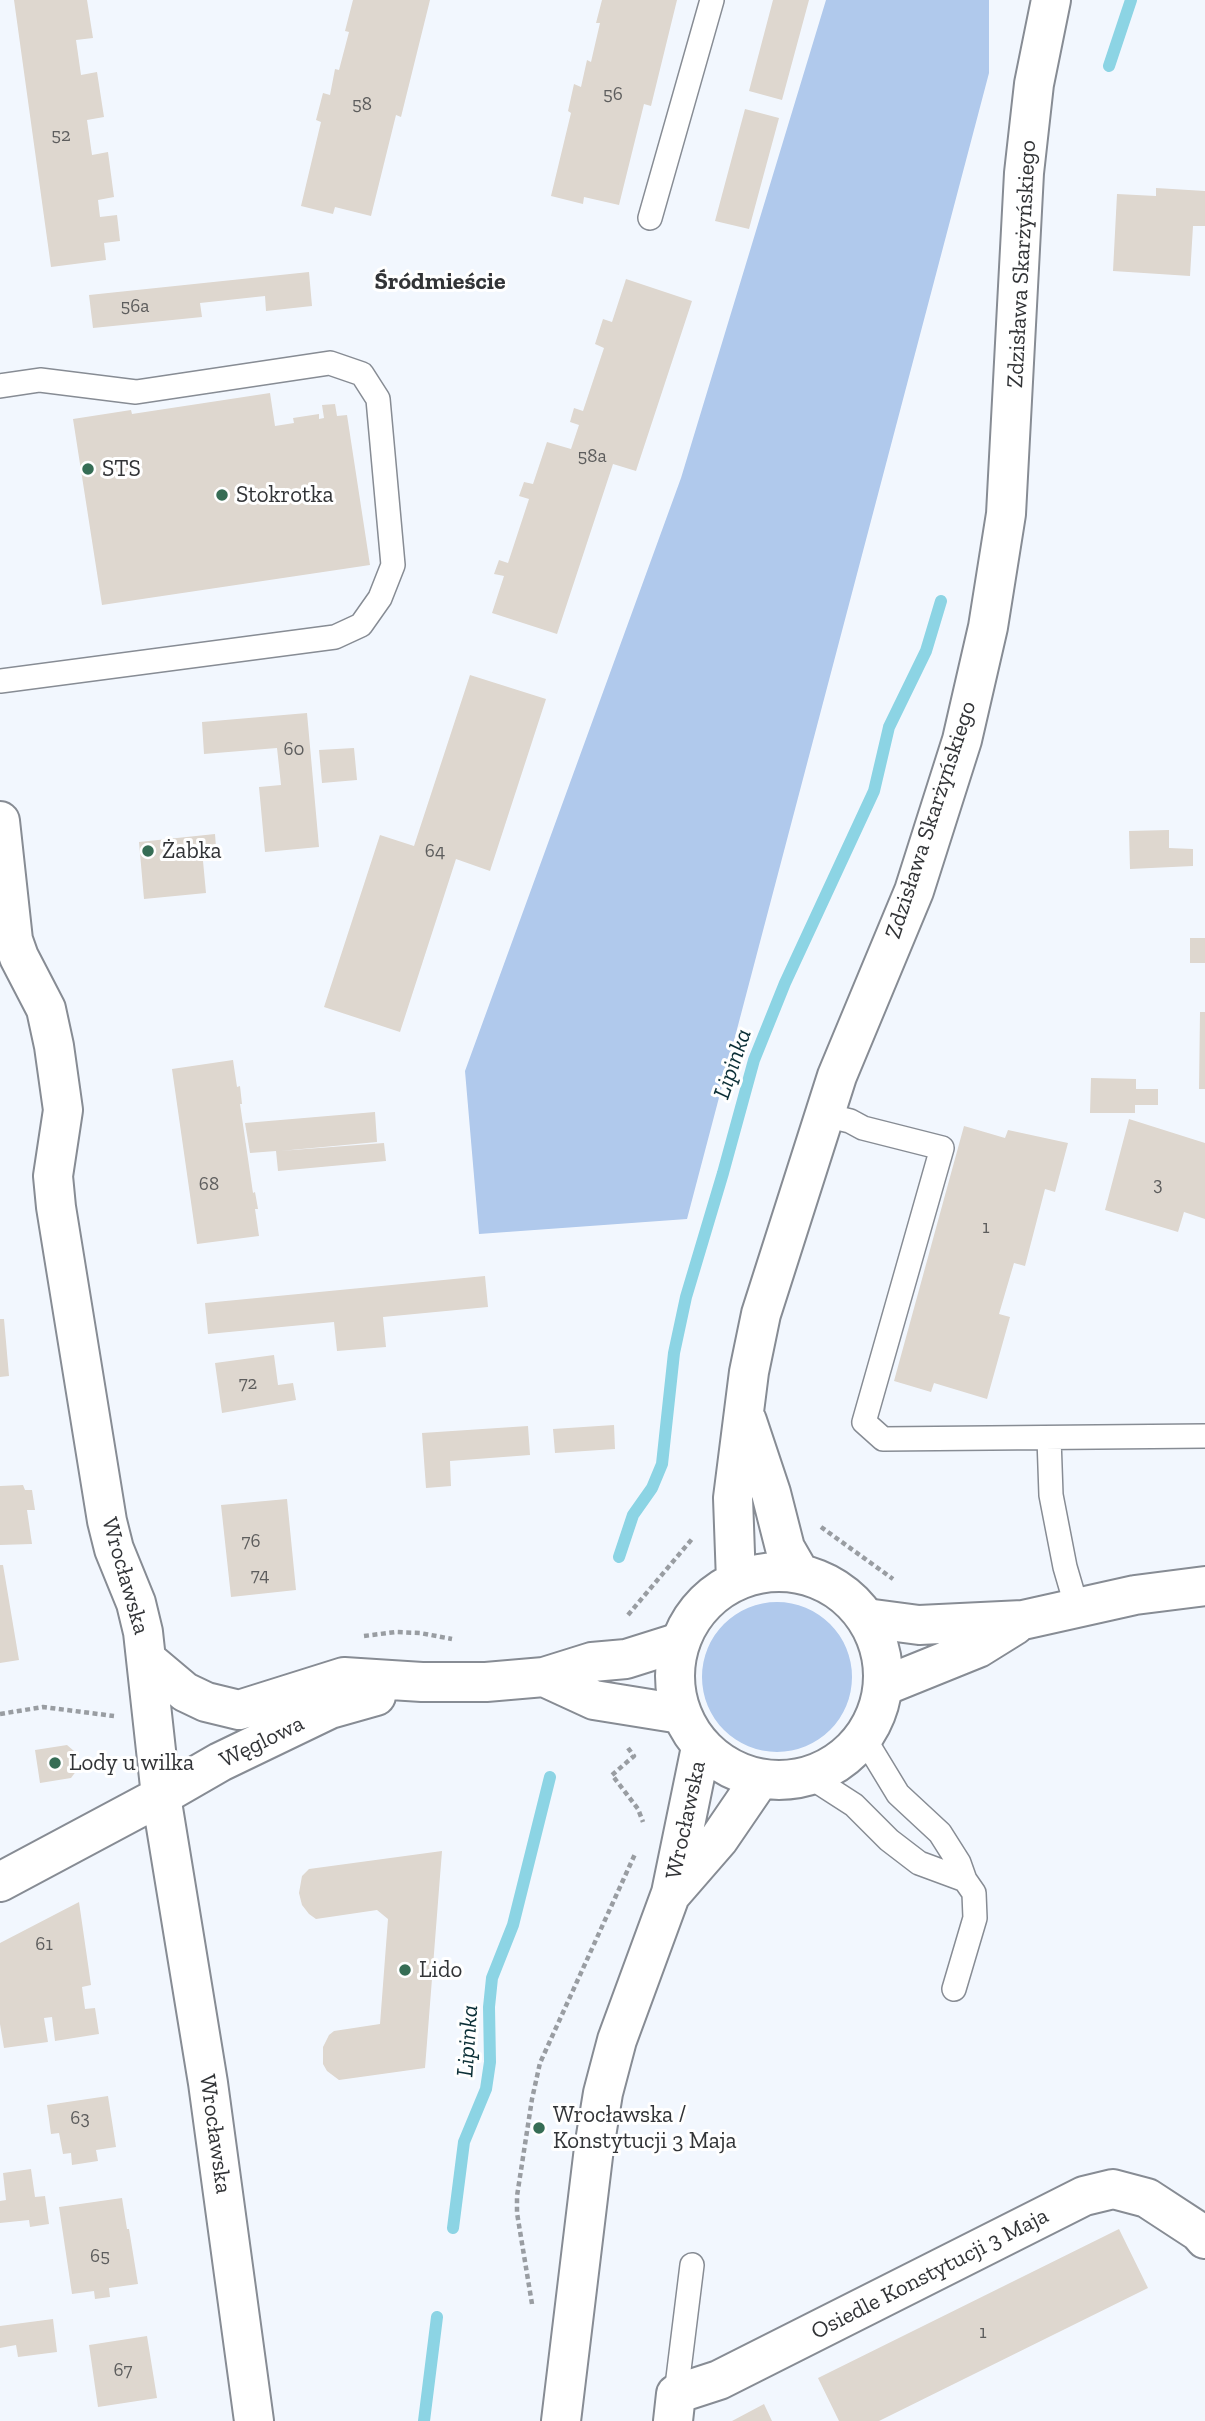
<!DOCTYPE html>
<meta charset="utf-8">
<style>
body{margin:0}
canvas{display:block;background:#f2f7fe}
</style>
<canvas width="1205" height="2421"></canvas>
<script>
const g = document.querySelector('canvas').getContext('2d');
g.lineJoin = 'round';
function paint(path, color) {
  g.fillStyle = color;
  g.fill(path, 'evenodd');
}
function poly(rows) {
  const path = new Path2D();
  for (const r of rows) {
    if (r.length === 3) {
      path.moveTo(r[0] + r[2], r[1]);
      path.arc(r[0], r[1], r[2], 0, 2 * Math.PI);
      continue;
    }
    path.moveTo(r[0], r[1]);
    for (let i = 2; i < r.length; i += 2) path.lineTo(r[i], r[i + 1]);
  }
  return path;
}
function trace(path, color, width, dash) {
  g.strokeStyle = color;
  g.lineWidth = width;
  g.lineCap = dash ? 'butt' : 'round';
  g.setLineDash(dash || []);
  g.stroke(path);
}
function label(font, color, halo, rows, align = 'center') {
  g.font = font + ' "Zilla Slab",serif';
  g.lineWidth = 6;
  g.setLineDash([]);
  g.textBaseline = 'middle';
  g.strokeStyle = halo;
  g.fillStyle = color;
  for (const [text, x, y, turn = 0] of rows) {
    g.save();
    g.translate(x, y);
    g.rotate((+turn || 0) * Math.PI / 180);
    g.textAlign = isNaN(turn) ? turn : align;
    if (halo) g.strokeText(text, 0, 0);
    g.fillText(text, 0, 0);
    g.restore();
  }
}
paint(poly([
 [826,0,989,0,989,73,687,1219,479,1234,465,1071,681,478],
 [777,1677,75]
]), '#b0c9ec');
trace(poly([
 [1109,66,1131,0],
 [619,1557,633,1515,652,1488,662,1464,674,1353,686,1297,723,1173,754,1060,785,983,874,791,889,727,926,651,941,601],
 [453,2228,464,2142,486,2089,490,2062,489,2007,492,1978,513,1925,550,1777],
 [424,2421,437,2317]
]), '#8cd4e4', 12);
paint(poly([
 [14,0,87,0,93,38,76,40,81,75,97,72,104,117,87,120,92,155,108,152,114,197,98,200,100,217,117,215,120,241,104,243,106,260,51,267],
 [353,0,430,0,401,117,396,115,371,216,335,207,333,214,301,206,321,122,316,120,323,93,330,95,335,69,339,70,349,32,345,31],
 [602,0,677,0,651,106,644,104,619,205,584,197,583,204,551,196,571,113,568,111,574,84,581,87,587,60,591,62,600,23,596,23],
 [773,0,809,0,782,100,749,91],
 [745,109,779,118,749,229,715,221],
 [1156,188,1205,191,1205,226,1193,226,1190,276,1113,271,1117,194,1156,196],
 [309,272,312,306,266,311,265,296,200,303,202,317,93,328,89,295],
 [626,279,692,301,636,471,613,464,557,634,492,613,504,576,494,574,499,560,508,563,529,499,519,496,524,482,533,484,547,442,571,449,579,425,570,422,574,408,583,411,604,348,595,344,603,319,612,322],
 [270,393,275,426,294,423,293,418,319,414,319,419,324,418,322,405,335,404,337,416,347,415,370,565,102,605,73,419,131,410,132,414],
 [470,675,546,699,490,871,456,859,400,1032,324,1007,380,835,414,846],
 [307,713,319,847,265,852,259,787,281,785,277,748,204,754,202,722],
 [354,748,357,780,322,783,319,750],
 [1169,830,1169,848,1193,849,1193,866,1130,869,1129,831],
 [215,834,217,860,203,861,206,893,144,899,139,842],
 [1190,938,1205,938,1205,963,1190,963],
 [1200,1012,1205,1012,1205,1089,1199,1089],
 [233,1060,237,1087,240,1086,242,1104,240,1104,253,1193,255,1192,258,1209,255,1209,259,1236,197,1244,172,1069],
 [1091,1078,1136,1079,1136,1089,1158,1089,1158,1105,1135,1105,1135,1113,1090,1113],
 [375,1112,377,1142,280,1151,384,1143,386,1161,278,1171,276,1151,250,1153,245,1123],
 [1129,1119,1205,1143,1205,1219,1184,1212,1178,1232,1105,1210],
 [964,1126,1005,1138,1008,1130,1068,1143,1055,1192,1045,1189,1025,1266,1014,1263,999,1314,1010,1317,987,1399,934,1383,931,1392,894,1381],
 [485,1276,488,1307,383,1317,386,1347,337,1351,334,1322,208,1334,205,1303],
 [0,1319,4,1319,9,1376,0,1377],
 [274,1355,278,1385,293,1383,296,1400,222,1413,215,1363],
 [614,1425,615,1449,555,1453,553,1429],
 [528,1426,530,1455,450,1461,451,1486,426,1488,422,1433],
 [23,1485,25,1490,32,1490,35,1510,27,1510,32,1544,0,1545,0,1486],
 [287,1499,296,1590,231,1597,221,1505],
 [0,1565,3,1565,19,1660,0,1663],
 [67,1745,74,1751,77,1770,71,1778,40,1783,35,1750],
 [442,1851,425,2068,339,2080,327,2071,323,2064,323,2047,329,2035,334,2031,380,2024,388,1919,377,1910,316,1919,309,1914,302,1905,299,1893,302,1876,309,1869],
 [79,1902,91,1985,82,1987,85,2009,95,2008,99,2034,55,2041,52,2017,44,2018,48,2042,4,2048,0,2024,0,1943],
 [108,2096,116,2147,96,2150,98,2161,72,2165,71,2153,63,2154,59,2133,51,2134,47,2105],
 [31,2169,35,2197,45,2196,49,2224,30,2227,29,2220,0,2223,0,2201,6,2200,3,2173],
 [122,2198,127,2229,129,2229,138,2284,109,2288,110,2297,95,2299,94,2291,72,2294,59,2207],
 [1119,2229,1148,2288,879,2421,839,2421,818,2378],
 [53,2319,57,2352,18,2357,16,2345,0,2348,0,2326],
 [147,2336,157,2398,98,2407,89,2345],
 [764,2404,772,2421,732,2421]
]), '#ded7cf');
const lane = poly([
 [650,218,712,0],
 [0,386,40,380,136,392,330,363,362,374,378,399,393,565,380,598,361,625,335,637,0,681],
 [825,1115,850,1121,863,1128,942,1148,864,1422,883,1439,1205,1436],
 [1049,1438,1051,1495,1065,1567,1077,1608],
 [864,1738,898,1794,940,1833,959,1863,965,1880,974,1893,975,1918,954,1989],
 [809,1776,854,1805,889,1840,919,1863,965,1880],
 [676,2394,692,2265]
]);
const street = poly([
 [0,821,13,940,19,957,46,1009,54,1046,63,1110,53,1176,56,1207,107,1521,114,1549,136,1603,143,1632,161,1796,208,2083,254,2421],
 [866,1618,919,1625,1023,1620,1135,1595,1205,1586],
 [147,1660,185,1692,206,1702,239,1710,344,1677,422,1682,486,1682,544,1677,592,1662,626,1659,680,1642],
 [544,1677,594,1700,681,1714],
 [884,1686,978,1648,1015,1625],
 [0,1882,161,1796,220,1762,330,1709,376,1696],
 [673,2421,676,2394,719,2380,1084,2196,1113,2189,1147,2198,1199,2232,1205,2239]
]);
const secondary = poly([
 [747,1421,771,1493,785,1548,800,1574],
 [779,1676,104],
 [736,1581,733,1498,749,1372,761,1314,837,1076,914,891,962,740,988,627,1006,514,1024,173,1034,84,1051,0],
 [673,1892,719,1839,760,1779],
 [561,2421,594,2148,603,2093,617,2040,671,1893,701,1747]
]);
trace(lane, '#878c94', 26);
trace(street, '#878c94', 42);
trace(secondary, '#878c94', 42);
trace(poly([
 [821,1527,893,1579],
 [628,1615,692,1539],
 [364,1636,396,1632,420,1633,452,1639],
 [0,1714,43,1707,114,1716],
 [628,1748,634,1756,612,1775,638,1809,643,1822],
 [532,2304,517,2213,517,2196,532,2099,540,2063,635,1854]
]), '#999da2', 4.5, [5, 3.5]);
trace(lane, '#fff', 23);
trace(street, '#fff', 38);
trace(secondary, '#fff', 38);
for (const [x, y, r, color] of [
 [88,469,7,"#366d55"],
 [222,495,7,"#366d55"],
 [148,851,7,"#366d55"],
 [55,1763,7,"#366d55"],
 [405,1970,7,"#366d55"],
 [539,2128,7,"#366d55"]
]) {
  const dot = new Path2D();
  dot.arc(x, y, r, 0, 2 * Math.PI);
  g.fillStyle = color;
  g.fill(dot);
  trace(dot, '#fff', 2.5);
}
label('19px', '#5d5d5d', null, [
 ["56",613,95],
 ["58",362,105],
 ["52",61,136],
 ["56a",135,307],
 ["58a",592,457],
 ["60",294,750],
 ["64",435,852],
 ["68",209,1185],
 ["3",1158,1185],
 ["1",986,1228],
 ["72",248,1384],
 ["76",251,1542],
 ["74",260,1576],
 ["61",44,1945],
 ["63",80,2119],
 ["65",100,2257],
 ["1",983,2333],
 ["67",123,2371]
]);
label('23px', '#323437', '#fff', [
 ["Zdzisława Skarżyńskiego",1022,264,-87],
 ["Zdzisława Skarżyńskiego",931,820,-72],
 ["Wrocławska",125,1576,74],
 ["Węglowa",262,1742,-26],
 ["Wrocławska",686,1820,-78],
 ["Wrocławska",215,2134,82],
 ["Osiedle Konstytucji 3 Maja",930,2274,-27]
]);
label('23px', '#323437', '#fff', [
 ["STS",102,469],
 ["Stokrotka",236,495],
 ["Żabka",162,851],
 ["Lody u wilka",69,1763],
 ["Lido",419,1970],
 ["Wrocławska /",553,2115],
 ["Konstytucji 3 Maja",553,2141]
], 'left');
label('bold 24px', '#323437', '#fff', [
 ["Śródmieście",440,282]
]);
label('italic 24px', '#0b2f36', '#fff', [
 ["Lipinka",733,1064,-71],
 ["Lipinka",468,2041,-86]
]);
</script>
